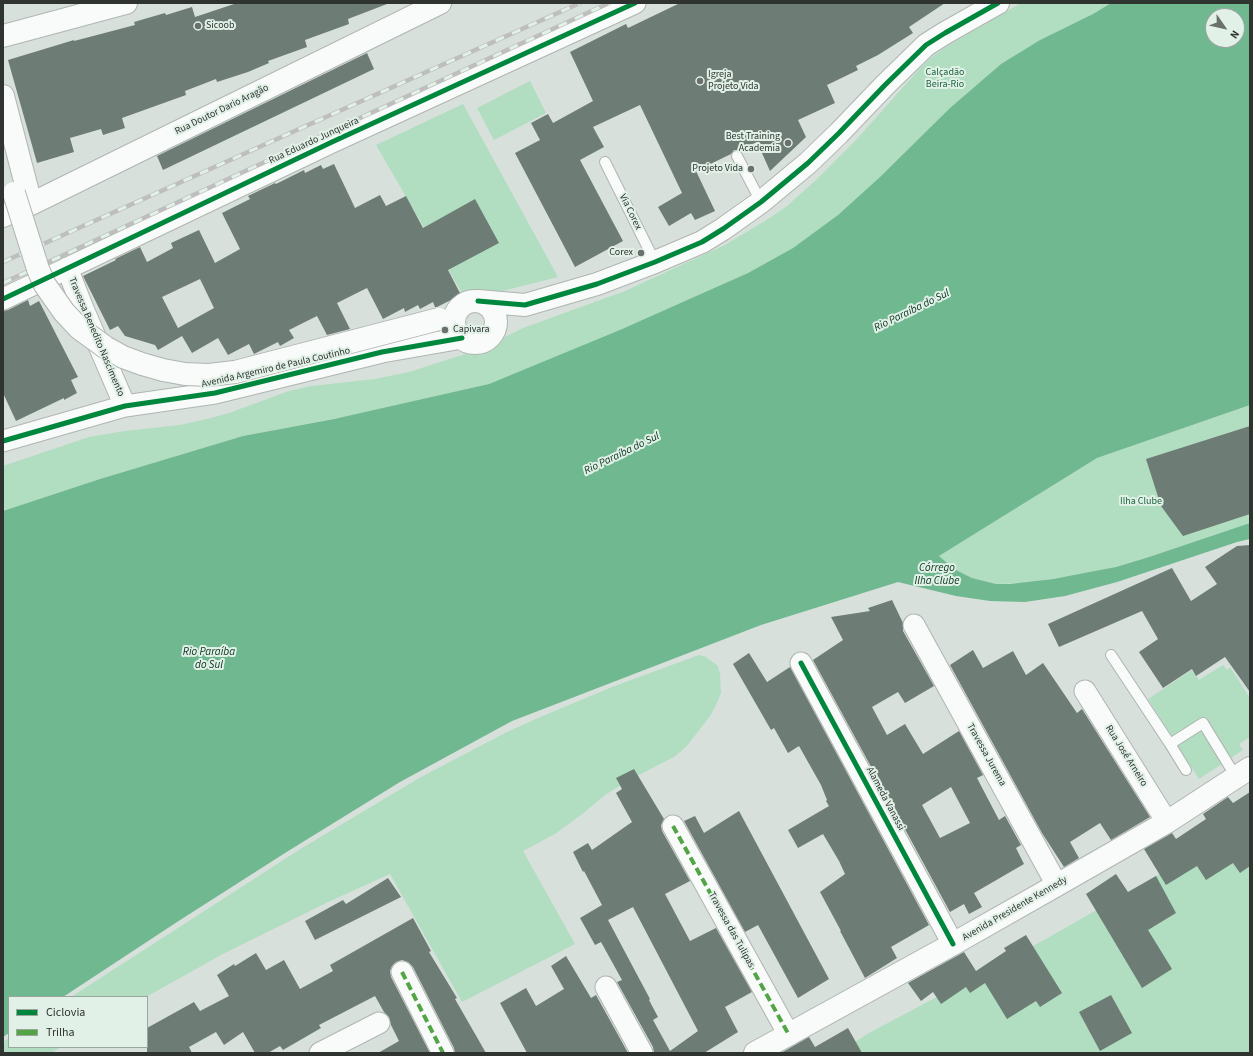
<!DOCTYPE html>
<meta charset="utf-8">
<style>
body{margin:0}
#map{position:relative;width:1253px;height:1056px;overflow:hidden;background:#d8e0db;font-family:"Source Sans 3",sans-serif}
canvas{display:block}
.frame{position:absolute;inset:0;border:4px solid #2f3431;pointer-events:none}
.legend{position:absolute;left:8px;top:996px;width:140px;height:52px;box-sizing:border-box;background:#e2f1e7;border:1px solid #9aa59e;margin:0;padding:5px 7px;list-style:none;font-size:12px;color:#2f3431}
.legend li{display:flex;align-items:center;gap:8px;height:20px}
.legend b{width:20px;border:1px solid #9aa59e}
.north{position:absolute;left:1205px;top:8px;width:40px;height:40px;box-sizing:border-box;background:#e2f1e7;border:1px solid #9aa59e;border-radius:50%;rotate:124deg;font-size:11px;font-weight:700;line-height:16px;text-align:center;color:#2f3431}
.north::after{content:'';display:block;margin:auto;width:14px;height:18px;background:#6a706c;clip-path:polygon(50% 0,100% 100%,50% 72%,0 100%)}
</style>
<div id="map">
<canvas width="1253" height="1056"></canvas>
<div class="frame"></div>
<ul class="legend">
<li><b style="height:5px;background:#00873e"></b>Ciclovia</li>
<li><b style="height:5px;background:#52a544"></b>Trilha</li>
</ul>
<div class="north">N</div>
</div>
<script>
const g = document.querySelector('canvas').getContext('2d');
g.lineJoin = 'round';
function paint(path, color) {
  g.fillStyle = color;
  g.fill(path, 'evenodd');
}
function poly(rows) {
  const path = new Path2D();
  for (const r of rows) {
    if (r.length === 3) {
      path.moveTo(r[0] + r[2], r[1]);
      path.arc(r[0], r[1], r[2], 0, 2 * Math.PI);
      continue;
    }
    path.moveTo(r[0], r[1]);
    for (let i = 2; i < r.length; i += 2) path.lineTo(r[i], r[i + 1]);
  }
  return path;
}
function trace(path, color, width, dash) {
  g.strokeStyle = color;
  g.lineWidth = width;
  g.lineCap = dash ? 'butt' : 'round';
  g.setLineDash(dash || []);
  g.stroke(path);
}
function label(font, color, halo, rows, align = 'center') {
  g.font = font + ' "Source Sans 3",sans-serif';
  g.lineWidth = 4;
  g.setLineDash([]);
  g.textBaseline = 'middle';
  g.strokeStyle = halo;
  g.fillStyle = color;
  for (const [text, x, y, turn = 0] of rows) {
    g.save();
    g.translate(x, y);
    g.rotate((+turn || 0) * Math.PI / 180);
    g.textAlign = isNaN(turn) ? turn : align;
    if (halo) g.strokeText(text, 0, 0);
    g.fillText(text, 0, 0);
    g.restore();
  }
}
paint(poly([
 [1021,3,1111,3,1093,14,1040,40,1001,64,950,108,880,177,838,215,793,248,748,273,625,329,489,384,348,416,243,436,100,479,3,511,3,466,89,437,125,431,180,425,207,419,229,413,289,391,311,386,375,379,409,372,481,349,523,328,625,291,725,245,768,219,787,206,817,179,856,140,922,66,933,56,947,46],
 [530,81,546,113,494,140,477,108],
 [463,104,558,277,466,300,376,145],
 [1250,405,1250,523,1149,557,1116,567,1083,574,1023,583,997,584,972,578,954,569,939,556,1097,458],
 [699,655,706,657,718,666,720,674,721,693,717,703,710,716,686,747,674,757,629,780,605,795,581,815,555,834,523,851,575,944,462,1002,390,874,326,903,223,954,146,997,71,997,302,848,421,777,507,732,538,718,612,687],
 [1223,665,1227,670,1230,667,1250,698,1250,737,1239,744,1243,750,1199,779,1148,699,1192,670,1199,680],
 [1250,822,1250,1053,838,1053,869,1033,1046,939],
 [9,1038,9,1047,61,1047,51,1053,3,1053,3,1042]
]), '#b1ddc1');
paint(poly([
 [1111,3,1250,3,1250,405,1097,458,939,556,954,569,972,578,996,584,1010,584,1053,579,1116,567,1149,557,1250,523,1250,539,1237,542,1117,582,1065,596,1025,602,990,601,956,596,898,582,761,625,512,721,400,782,285,853,177,922,63,997,9,997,9,1033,3,1037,3,511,100,479,243,436,334,419,489,384,620,330,748,273,793,248,838,215,880,177,950,108,1001,64,1040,40,1093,14],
 [1213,16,1237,16,1237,40,1213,40]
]), '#6fb890');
paint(poly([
 [237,3,387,3,387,4,348,19,349,24,305,40,307,47,268,61,269,63,248,72,217,82,216,79,185,91,186,95,122,118,125,128,103,135,101,129,70,138,74,152,37,163,8,60,74,40,74,41,135,25,134,22,165,13,166,15,192,7,195,17],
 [680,3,945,3,909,27,913,33,878,55,856,66,858,70,827,85,835,103,798,120,806,137,770,171,757,142,739,150,734,150,731,154,696,171,715,211,695,220,691,213,669,226,658,207,682,193,640,105,593,127,604,147,580,160,623,241,575,267,515,153,540,140,531,123,548,114,553,123,593,101,570,52,626,24,628,28],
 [367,53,374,69,163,170,157,156],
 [334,164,355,208,380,195,386,206,406,196,423,228,475,199,499,243,448,270,461,295,437,307,435,307,433,302,420,309,418,305,405,312,404,308,383,319,367,288,337,303,350,329,327,335,317,316,289,330,294,338,280,346,278,342,254,354,249,344,228,355,218,338,192,353,182,336,158,350,155,345,125,336,118,326,110,330,83,276,116,260,115,259,140,247,147,262,173,248,171,243,199,230,215,263,240,249,222,213,250,199,248,196,275,183,276,184,304,170,305,173,321,165,323,169],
 [200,279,214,308,178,328,162,297],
 [28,300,30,306,39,301,78,377,71,380,77,393,64,400,64,398,16,421,3,393,3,311,8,310],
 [1250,426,1250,514,1183,536,1161,506,1146,459],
 [1250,545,1250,692,1225,657,1196,676,1192,669,1163,688,1139,652,1158,639,1142,611,1059,647,1048,624,1172,568,1191,601,1217,584,1205,567,1237,546],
 [892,600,903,623,903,631,934,686,905,703,898,692,872,707,887,735,905,724,923,754,959,731,983,775,977,778,999,820,1005,816,1021,845,1016,848,1024,864,974,893,982,907,969,914,964,904,950,912,813,660,843,640,831,617,870,611,868,608],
 [951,787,970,823,940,838,922,805],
 [973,650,983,668,1013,651,1026,675,1043,663,1077,713,1082,709,1150,817,1111,840,1100,823,1070,842,1079,858,1064,867,1042,833,950,665],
 [749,653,767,682,790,667,929,925,891,947,897,958,865,978,840,931,841,931,820,892,845,874,839,861,823,834,798,848,788,830,829,806,826,801,827,800,821,785,799,746,788,753,774,728,771,730,733,664],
 [634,769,664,819,661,825,662,831,690,881,665,894,690,941,716,928,752,992,725,1007,738,1032,704,1053,654,1053,653,1047,617,982,622,980,601,942,595,945,580,918,602,905,584,871,583,872,573,852,588,843,592,850,632,822,616,793,622,789,616,778],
 [633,907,698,1031,670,1051,653,1020,658,1017,649,1000,650,999,608,920],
 [1250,792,1250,866,1240,873,1233,863,1206,880,1197,866,1166,885,1144,849,1172,833,1176,839,1206,819,1203,814,1228,797,1233,803],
 [739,811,829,979,798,998,758,925,745,932,684,821,695,816,704,833],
 [1116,874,1128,892,1156,876,1176,913,1148,930,1172,969,1142,988,1086,894],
 [388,878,401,897,315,940,305,921,343,900,346,904],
 [413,918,431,951,429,952,457,998,455,999,486,1053,455,1053,454,1048,413,967,408,962,402,960,396,962,392,966,390,971,391,977,430,1053,378,1053,399,1041,391,1025,389,1017,384,1012,375,996,319,1025,321,1028,283,1050,280,1046,268,1053,255,1053,243,1032,224,1045,216,1032,189,1047,192,1053,147,1053,147,1028,194,1002,200,1011,229,996,217,975,234,964,235,966,256,953,266,970,284,960,300,989,333,971,330,965],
 [1026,935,1062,993,1040,1007,1036,1001,1007,1019,985,983,970,993,966,987,941,1004,933,992,921,1001,908,983,964,952,976,971,1006,951,1004,948],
 [566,956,591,998,596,995,628,1053,527,1053,500,1003,526,988,536,1006,564,989,551,966],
 [1111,995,1132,1033,1100,1051,1079,1012],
 [848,1028,862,1053,781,1053,809,1037,815,1047]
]), '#6d7c75');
const lane = poly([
 [737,156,761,202],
 [605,162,655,262],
 [1111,655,1170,744,1203,723,1236,777],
 [1170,744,1186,770]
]);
const street = poly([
 [67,268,84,311,125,406],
 [3,299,332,142,635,3],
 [3,441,125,406,215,393,382,352,462,338],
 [914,625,1057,885],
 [801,663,953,944],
 [1085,691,1167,822],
 [673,826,789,1035],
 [402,972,443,1053],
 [606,987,642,1053],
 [320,1053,379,1023]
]);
const secondary = poly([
 [3,36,126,3],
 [3,96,31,204],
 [3,216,31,204,440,3],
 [478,301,525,305,597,284,655,262,702,242,723,229,761,202,808,163,839,133,885,85,926,45,945,33,998,3],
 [475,322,21],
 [755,1053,953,944,1057,885,1167,822,1250,768]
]);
trace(lane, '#afb5b1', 12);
trace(street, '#afb5b1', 23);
trace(secondary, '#afb5b1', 24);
trace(lane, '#f9fafa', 10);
trace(street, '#f9fafa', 21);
trace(secondary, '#f9fafa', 22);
const rail = poly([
 [3,262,580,3],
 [3,283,609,3]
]);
trace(rail, '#bdbebd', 4.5);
trace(rail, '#e2f1e7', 3, [9]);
const secondaryBridge = poly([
 [14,193,38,269,45,285,64,312,79,328,105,347,123,357,142,364,163,370,185,374,209,375,235,372,439,319]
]);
trace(secondaryBridge, '#afb5b1', 24, []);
trace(secondaryBridge, '#f9fafa', 22);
trace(poly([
 [673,826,789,1035],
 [402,972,443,1053]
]), '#52a544', 4, [8, 4]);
trace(poly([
 [3,299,332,142,635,3],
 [478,301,525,305,597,284,655,262,702,242,723,229,761,202,808,163,839,133,885,85,926,45,945,33,998,3],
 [3,441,125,406,215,393,382,352,462,338],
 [801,663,953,944]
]), '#00873e', 5);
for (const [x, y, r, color] of [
 [198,26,4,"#6a706c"],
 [700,81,4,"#6a706c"],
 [788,143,4,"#6a706c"],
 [751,169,4,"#6a706c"],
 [641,253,4,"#6a706c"],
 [445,330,4,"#6a706c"]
]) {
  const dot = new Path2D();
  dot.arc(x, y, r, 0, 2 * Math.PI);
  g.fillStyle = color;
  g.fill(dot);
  trace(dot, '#e2f1e7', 1.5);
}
label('10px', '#2f3431', '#e2f1e7', [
 ["Sicoob",206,26],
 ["Igreja",708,75],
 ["Projeto Vida",708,87],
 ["Best Training",780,137,"right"],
 ["Academia",780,149,"right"],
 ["Projeto Vida",743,169,"right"],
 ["Corex",633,253,"right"],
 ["Capivara",453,330]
], 'left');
label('10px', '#1b633e', '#e2f1e7', [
 ["Calçadão",945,73],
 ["Beira-Rio",945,85],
 ["Ilha Clube",1141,502]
]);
label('10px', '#2f3431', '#e2f1e7', [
 ["Rua Doutor Dario Aragão",222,110,-26],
 ["Rua Eduardo Junqueira",314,141,-25],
 ["Via Corex",630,212,64],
 ["Travessa Benedito Nascimento",96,337,67],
 ["Avenida Argemiro de Paula Coutinho",276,368,-13],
 ["Travessa Jurema",986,755,61],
 ["Rua José Arneiro",1126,756,58],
 ["Alameda Vanassi",885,799,62],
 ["Avenida Presidente Kennedy",1015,909,-30],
 ["Travessa das Tulipas",731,930,61]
]);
label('italic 11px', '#07331d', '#e2f1e7', [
 ["Rio Paraíba do Sul",912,311,-26],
 ["Rio Paraíba do Sul",622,454,-26],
 ["Córrego",937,569],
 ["Ilha Clube",937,582],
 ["Rio Paraíba",209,653],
 ["do Sul",209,666]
]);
</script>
